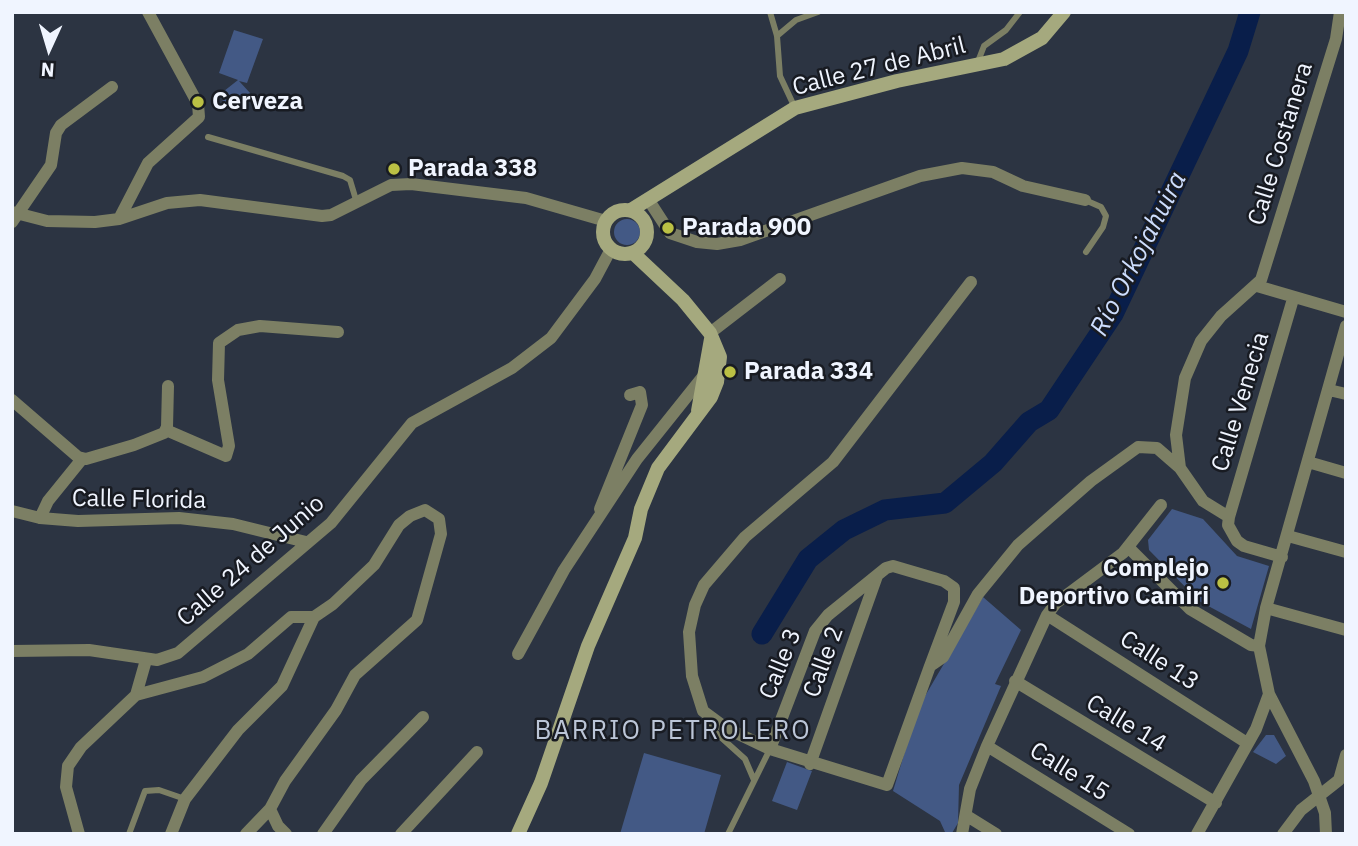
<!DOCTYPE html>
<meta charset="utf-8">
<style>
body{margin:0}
#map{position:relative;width:1358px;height:846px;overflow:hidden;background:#2c3442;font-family:"IBM Plex Sans",sans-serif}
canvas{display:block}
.frame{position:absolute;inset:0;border:14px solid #f0f5ff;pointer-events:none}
.north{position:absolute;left:14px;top:14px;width:70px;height:70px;-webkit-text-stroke:5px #181b22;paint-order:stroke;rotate:184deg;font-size:19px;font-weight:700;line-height:28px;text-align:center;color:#f0f5ff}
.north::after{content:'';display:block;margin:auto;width:24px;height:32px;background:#f0f5ff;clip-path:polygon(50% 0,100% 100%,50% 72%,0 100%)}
</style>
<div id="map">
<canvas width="1358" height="846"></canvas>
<div class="frame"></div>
<div class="north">N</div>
</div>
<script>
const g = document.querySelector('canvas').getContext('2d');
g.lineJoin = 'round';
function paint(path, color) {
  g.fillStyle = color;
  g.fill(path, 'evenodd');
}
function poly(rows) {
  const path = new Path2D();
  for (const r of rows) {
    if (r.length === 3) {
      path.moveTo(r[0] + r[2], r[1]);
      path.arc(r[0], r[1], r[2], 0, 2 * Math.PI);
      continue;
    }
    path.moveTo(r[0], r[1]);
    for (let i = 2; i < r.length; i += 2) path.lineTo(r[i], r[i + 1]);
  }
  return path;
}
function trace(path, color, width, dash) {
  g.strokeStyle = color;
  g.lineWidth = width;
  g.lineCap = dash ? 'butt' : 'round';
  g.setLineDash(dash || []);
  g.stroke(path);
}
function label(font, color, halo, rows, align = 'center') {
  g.font = font + ' "IBM Plex Sans",sans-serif';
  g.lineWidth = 5;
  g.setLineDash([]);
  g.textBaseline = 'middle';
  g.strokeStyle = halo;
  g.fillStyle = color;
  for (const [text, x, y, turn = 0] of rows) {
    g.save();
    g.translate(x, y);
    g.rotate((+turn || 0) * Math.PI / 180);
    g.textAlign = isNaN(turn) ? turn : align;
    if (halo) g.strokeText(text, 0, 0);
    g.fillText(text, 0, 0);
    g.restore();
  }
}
paint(poly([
 [234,30,263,39,247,83,239,81,251,94,229,110,219,95,238,80,219,73],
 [627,232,13],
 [1172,509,1203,519,1237,556,1269,566,1251,629,1199,601,1149,550,1148,540],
 [983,597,1021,630,995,684,1001,686,959,785,958,823,952,833,945,832,940,821,893,791,918,708],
 [1266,735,1274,735,1286,756,1276,764,1253,752],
 [644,753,721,775,704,834,620,834],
 [787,762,812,771,797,810,772,801]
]), '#435985');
trace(poly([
 [762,634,808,559,844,530,885,510,945,503,993,463,1029,422,1049,410,1113,314,1238,51,1250,12]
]), '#091e4a', 21);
trace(poly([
 [770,12,777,36,780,76,795,108],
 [777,36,796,20,818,12],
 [977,64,984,46,1006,30,1020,12],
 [208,137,343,176,350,180,356,200],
 [1085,200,1101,207,1106,216,1103,227,1086,252],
 [709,718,715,732,745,759,754,780],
 [129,834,145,791,159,790,185,799],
 [728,834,770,749]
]), '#7c7f64', 6);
trace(poly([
 [648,199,670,233,697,242,717,244,740,240,920,176,962,168,993,172,1023,186,1085,200],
 [12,212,47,221,95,222,119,219,167,203,200,200,322,216,331,215,391,185,411,184,526,198,606,221],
 [119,219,148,163,199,117,198,104,148,12],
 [12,222,51,165,56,133,61,125,112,87],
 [971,282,833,462,745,537,704,585,695,605,689,632,692,676,703,711,726,728,770,749,887,785,930,666,943,657,978,594,1018,545,1091,481,1138,447,1157,448,1180,468,1203,501,1229,517],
 [1257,286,1346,312],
 [710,333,780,279],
 [1329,390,1346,394],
 [12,400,78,457,86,459,134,445,164,433,167,427,168,386],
 [166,430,226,456,229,446,218,380,219,343,238,330,260,326,338,332],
 [1308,462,1346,473],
 [1180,468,1176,435,1185,378,1201,341,1221,316,1261,280,1336,39,1340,12],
 [600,509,642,405,640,392,630,395],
 [12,511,40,518,78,521,179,518,233,524,306,542],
 [40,518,48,501,82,459],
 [1288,536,1346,552],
 [1128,547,1190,609,1251,645,1259,646],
 [1282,557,1244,546,1237,541,1228,525,1229,517,1293,299],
 [1266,608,1346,630],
 [1047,615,1247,743],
 [12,651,89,650,157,660,178,653,331,523,412,423,512,368,551,338,595,279,611,249],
 [518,654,564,570,637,459,705,374],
 [1015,681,1216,803],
 [1269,694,1314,781,1325,813,1326,834],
 [136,695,203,677,248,654,291,617,314,617,333,604,374,565,399,525,410,516,425,510,439,519,441,534,417,620,355,675,336,710,285,781,270,809,246,834],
 [987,746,1129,834],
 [770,749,815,631,828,615,886,568,893,566,944,581,954,588,954,602,930,666],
 [810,764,877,576],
 [270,809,278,826,286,834],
 [967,816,996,834],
 [79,834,66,787,68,766,81,747,136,695,146,660],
 [171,834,185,799,238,730,282,686,314,617],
 [323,834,361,780,423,717],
 [401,834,477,752],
 [962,834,970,789,987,746,1047,615,1056,603,1123,553,1161,505],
 [1197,834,1256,729,1269,694,1259,646,1266,608,1346,326],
 [1283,834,1301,810,1339,780,1346,755]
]), '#7c7f64', 12);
trace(poly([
 [625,232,22],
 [631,210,795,108,897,81,1004,59,1042,38,1064,12],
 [698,411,711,339],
 [518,834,541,783,588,646,635,538,641,509,658,468,711,397,717,382,720,357,710,333,683,300,633,253]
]), '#a5a97e', 14);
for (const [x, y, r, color] of [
 [198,102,7,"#bbc044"],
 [394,169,7,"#bbc044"],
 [668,228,7,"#bbc044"],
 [730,372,7,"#bbc044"],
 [1223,583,7,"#bbc044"]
]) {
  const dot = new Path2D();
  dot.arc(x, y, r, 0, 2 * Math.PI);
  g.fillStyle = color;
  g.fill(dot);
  trace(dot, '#181b22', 2.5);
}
label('24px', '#f0f5ff', '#181b22', [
 ["Calle 27 de Abril",879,67,-14],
 ["Calle Costanera",1281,144,-73],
 ["Calle Venecia",1241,402,-73],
 ["Calle Florida",139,500,1],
 ["Calle 24 de Junio",251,561,-41],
 ["Calle 13",1159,661,33],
 ["Calle 2",824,662,-70],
 ["Calle 3",781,664,-68],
 ["Calle 14",1126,724,31],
 ["Calle 15",1069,772,32]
]);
label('bold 24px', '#f0f5ff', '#181b22', [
 ["Cerveza",212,102],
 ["Parada 338",408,169],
 ["Parada 900",682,228],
 ["Parada 334",744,372],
 ["Complejo",1209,569,"right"],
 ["Deportivo Camiri",1209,597,"right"]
], 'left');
label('italic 26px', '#cdddfd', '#181b22', [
 ["Río Orkojahuira",1139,254,-63]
]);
g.letterSpacing = '2px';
label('26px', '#bbc5d7', '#181b22', [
 ["BARRIO PETROLERO",673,731]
]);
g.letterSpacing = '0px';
</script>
